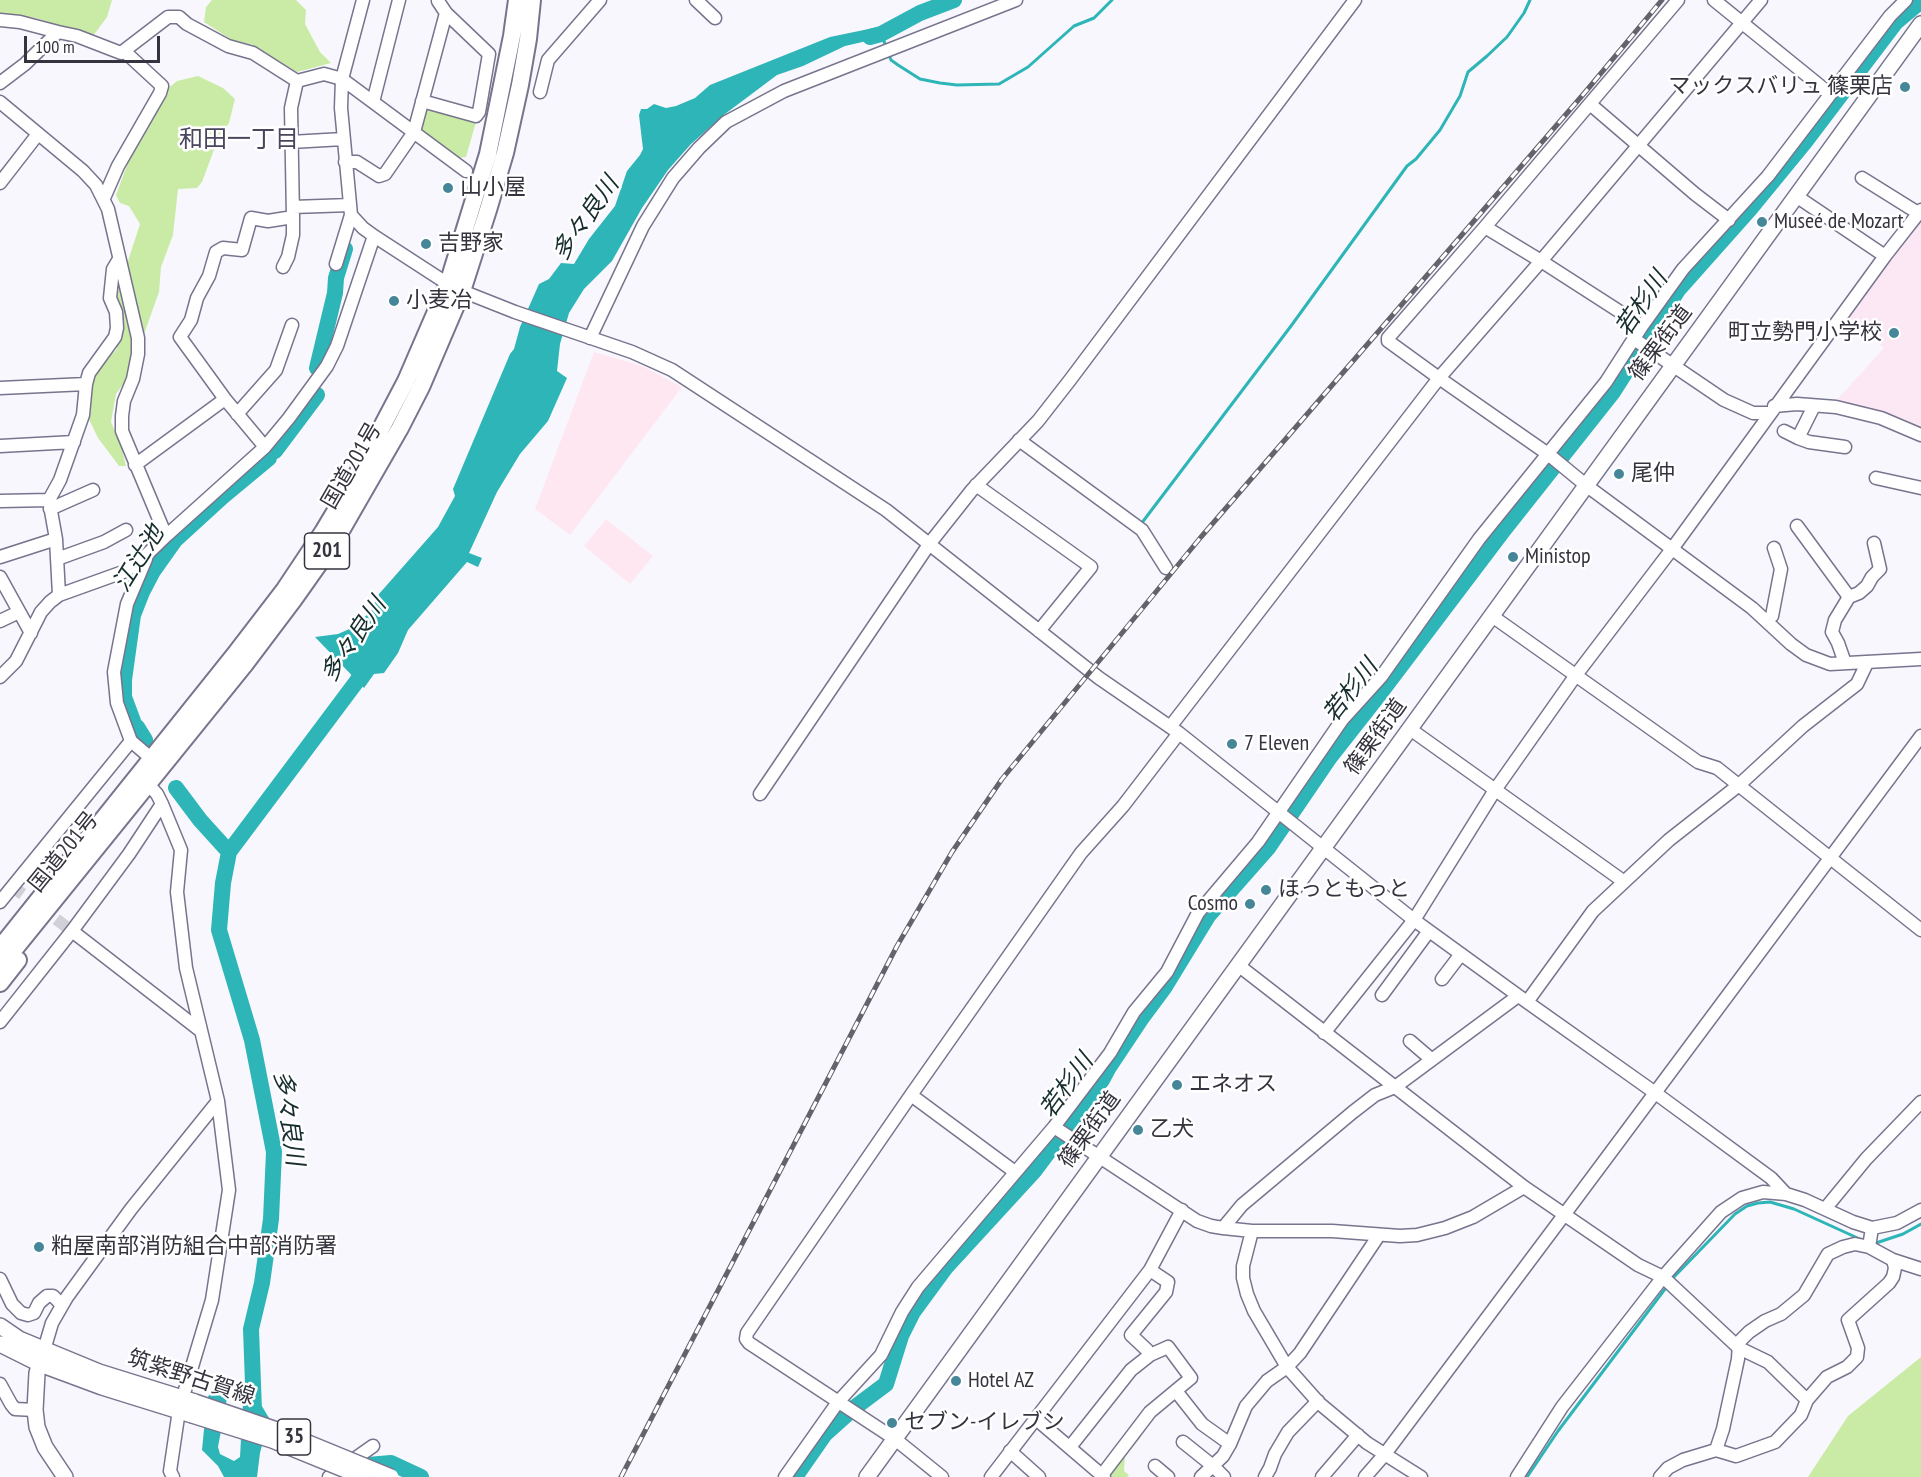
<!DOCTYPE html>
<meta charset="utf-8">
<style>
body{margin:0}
#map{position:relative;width:1921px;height:1477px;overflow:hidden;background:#f8f7fd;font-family:"PT Sans Narrow",sans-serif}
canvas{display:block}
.scale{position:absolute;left:24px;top:36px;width:136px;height:27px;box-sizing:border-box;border:3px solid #35343e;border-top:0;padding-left:8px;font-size:18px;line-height:21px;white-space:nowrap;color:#35343e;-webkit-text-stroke:4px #fff;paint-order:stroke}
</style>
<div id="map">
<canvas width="1921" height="1477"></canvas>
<div class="scale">100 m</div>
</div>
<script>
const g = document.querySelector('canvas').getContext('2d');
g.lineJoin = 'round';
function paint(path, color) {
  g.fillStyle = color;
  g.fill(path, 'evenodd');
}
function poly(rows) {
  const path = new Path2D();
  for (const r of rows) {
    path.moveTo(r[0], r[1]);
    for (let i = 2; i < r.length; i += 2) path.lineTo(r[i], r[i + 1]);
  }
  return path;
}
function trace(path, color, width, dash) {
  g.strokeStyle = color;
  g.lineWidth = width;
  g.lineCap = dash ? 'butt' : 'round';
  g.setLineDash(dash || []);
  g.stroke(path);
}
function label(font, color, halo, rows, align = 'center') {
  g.font = font + ' "PT Sans Narrow","Noto Sans JP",sans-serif';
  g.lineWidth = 5;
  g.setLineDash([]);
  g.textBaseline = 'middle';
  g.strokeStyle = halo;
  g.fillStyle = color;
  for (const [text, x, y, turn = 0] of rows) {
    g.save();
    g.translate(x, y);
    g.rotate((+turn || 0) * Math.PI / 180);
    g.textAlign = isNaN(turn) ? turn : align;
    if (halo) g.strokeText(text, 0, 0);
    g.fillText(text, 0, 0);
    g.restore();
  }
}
paint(poly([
 [594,352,642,366,682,387,570,535,535,509],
 [606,519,653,556,630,584,584,546]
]), '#ffe7f2');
paint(poly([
 [1921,218,1921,430,1864,408,1836,401,1884,348,1849,318]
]), '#fce7f5');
paint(poly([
 [0,0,112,0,107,17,93,36,36,18,11,14,0,15],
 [212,0,296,0,306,10,305,24,320,52,331,63,297,72,253,45,232,40,204,22,206,7],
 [198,76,223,88,235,99,229,123,218,139,202,182,197,188,178,189,173,235,161,267,159,292,129,376,116,394,111,422,121,445,126,466,119,466,98,438,88,417,88,390,99,367,117,349,118,323,116,298,140,224,129,206,120,203,116,195,129,160,146,130,154,100,177,81],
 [425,110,458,115,476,122,466,157,458,158,422,132,419,127],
 [1921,1357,1921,1477,1808,1477,1848,1416],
 [1136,1434,1141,1437,1125,1456,1124,1471,1129,1475,1127,1477,1112,1477,1107,1473]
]), '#caeba5');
paint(poly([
 [888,25,893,35,845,46,803,66,777,75,725,114,691,144,668,170,642,208,612,261,584,289,569,313,560,344,557,371,567,378,548,421,520,454,497,492,469,553,482,558,478,567,467,562,408,630,398,653,384,673,374,674,364,688,315,637,338,634,354,627,371,611,379,594,438,527,455,496,453,489,510,354,514,349,520,327,539,284,549,279,561,263,574,264,589,239,615,206,627,171,640,155,643,149,639,115,641,109,647,109,654,104,666,108,676,106,695,98,710,85,830,37],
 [223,1384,227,1390,228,1393,218,1447,220,1454,234,1461,240,1457,243,1403,247,1385,250,1386,269,1418,260,1453,257,1477,224,1477,218,1466,202,1450,207,1398,214,1389]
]), '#2eb5b7');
trace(poly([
 [881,35,887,48],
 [889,55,891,60,898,65,920,79,940,83,957,85,999,84,1028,67,1074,26,1094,18,1112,0],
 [1141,524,1291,326,1407,166,1416,159,1440,130,1460,96,1468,72,1487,56,1507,37,1524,13,1530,0],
 [1873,1244,1903,1234,1921,1224],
 [1672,1279,1735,1214,1747,1206,1758,1203,1770,1202,1794,1209,1862,1240],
 [1527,1477,1558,1431,1668,1285]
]), '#2eb5b7', 3);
trace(poly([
 [870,37,881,34,920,13,954,0],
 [317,368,335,293,336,278,345,249],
 [275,451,317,395],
 [133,721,124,697,124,680,133,615,142,592,153,571,175,540,222,497,269,458],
 [137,727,145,740],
 [176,788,200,820,229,852],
 [254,1411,251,1329,262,1283,271,1219,274,1152,252,1040,219,930,223,883,229,852,357,681,368,661],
 [359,1472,368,1465,391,1463,421,1477],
 [795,1477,825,1434,854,1408,886,1384,901,1336,913,1312,946,1267,1035,1170,1102,1080,1109,1067,1141,1019,1164,988,1208,916,1268,848,1330,757,1378,696,1503,531,1613,392,1678,290,1750,209,1805,142,1896,22,1921,1]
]), '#2eb5b7', 16);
trace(poly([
 [13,887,72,931]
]), '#d1d0d7', 12, [12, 6]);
const minor = poly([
 [363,0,342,79,341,108,351,215,363,228,374,236,448,284,462,291,515,312,632,352,672,370,886,510,1099,678,1179,733,1414,920,1527,1002,1654,1092,1771,1178,1786,1194],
 [696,0,715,18],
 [1678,0,1485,227,1388,338,1388,341,1439,378,1548,454,1587,486,1752,608,1791,644,1806,655,1830,664,1921,659],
 [1714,0,1830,94],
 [0,20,20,22,58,32],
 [0,83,25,64,58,32,77,36,121,53,168,17,179,17,187,24,228,46,253,53,297,81,324,74,342,79,466,171],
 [540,92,548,60,600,0],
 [422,101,476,116,479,112,489,54,446,13],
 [0,102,83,171,96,185,108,209,138,338,138,354,133,379,124,401,122,416,122,431,166,536],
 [373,102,399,0],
 [1590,104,1695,194,1729,220],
 [291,142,343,139],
 [345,162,357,162,379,176,385,174,414,132,446,13,438,1],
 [1862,178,1918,213],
 [0,183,38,134],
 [1796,196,1885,256],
 [104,198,118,166,160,93,162,86,124,51],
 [293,207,350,205],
 [1485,227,1541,261,1642,326],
 [336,264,351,215],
 [283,267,288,257,293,235,293,217],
 [590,338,643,226,673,178,699,148,726,122,784,91,1016,0],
 [1634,339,1724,400,1753,413,1769,413],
 [0,388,86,384],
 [1774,406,1797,404,1836,407,1881,418,1921,435],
 [1814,406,1798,438,1809,442,1845,447],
 [237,414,276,370,292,325],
 [1784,431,1798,438],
 [1019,440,1142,530,1166,568],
 [0,446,74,442],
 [265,447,225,399,180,337,191,320,197,298,209,276,216,252,223,248,242,250,251,218,268,221,293,217,291,108,297,81],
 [135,465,225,399],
 [1876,478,1921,488],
 [976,485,1091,567,1039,631],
 [0,501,49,500],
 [50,509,93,490],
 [1797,526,1849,597],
 [0,557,56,539],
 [57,559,104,542,126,530],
 [146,559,127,604,114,672,117,703,131,741,152,759],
 [0,577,31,633],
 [59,595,56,539,49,500,60,480,83,415,86,384,89,373,115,337,117,328,116,312,110,298,113,269,119,259],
 [1492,616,1698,762,1717,768,1921,930],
 [0,621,19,612],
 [1766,621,1772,616,1781,569,1774,548],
 [1845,663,1838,643,1832,632,1835,620,1849,597,1859,593,1867,586,1872,577,1880,569,1874,543],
 [0,677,16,661,41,612,50,602,59,595,123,572,137,564,166,536,265,447,289,418,327,366,337,346,374,236],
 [1170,727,1439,378,1541,261,1761,0],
 [1410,729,1623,881],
 [148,784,157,794,162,804,181,850,177,892,186,968,218,1101,229,1190,212,1300,185,1390],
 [760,794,930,543,972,490,1038,421,1070,380,1355,0],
 [0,902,131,741],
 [72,931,201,1031],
 [1238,965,1524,1187,1638,1265,1663,1277,1739,1348,1768,1362,1807,1400],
 [1442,979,1461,954],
 [1382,995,1429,931],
 [1527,1002,1593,911,1669,840,1739,785,1803,726,1857,684,1867,663],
 [0,1022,72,931,129,854,162,804],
 [1324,1033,1414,920,1495,790,1576,675,1672,549,1885,256,1921,210],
 [1410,1041,1431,1059],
 [911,1095,1015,1172],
 [1054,1127,1197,1221,1211,1226,1223,1228,1252,1231,1332,1231,1400,1236,1417,1235,1445,1228,1473,1217,1524,1187],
 [1825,1209,1866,1159,1921,1102],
 [1223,1228,1242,1205,1353,1112,1375,1095,1395,1087,1518,996],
 [1252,1231,1243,1266,1243,1278,1247,1294,1254,1311,1287,1367,1319,1403,1367,1443,1421,1477],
 [1893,1260,1921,1269],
 [1150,1270,1168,1282,1166,1292,1131,1335,1147,1350,1150,1355],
 [0,1279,12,1304,21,1313,28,1315,34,1313,39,1303,47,1296,53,1296,62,1305],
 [44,1350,52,1323,67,1297,131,1209,218,1101],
 [0,1384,11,1404,15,1409,35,1410],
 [1176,1391,1202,1424,1230,1444],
 [1035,1418,1104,1477],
 [1183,1442,1213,1466,1224,1477],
 [1070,1447,1131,1370,1150,1355,1168,1347,1191,1378,1150,1412,1102,1475],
 [1716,1450,1723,1429,1738,1359,1739,1342,1749,1332,1765,1321,1781,1314,1804,1295,1828,1254,1843,1247,1855,1244,1869,1247],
 [1010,1451,1039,1477],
 [1155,1466,1168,1477],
 [173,1477,170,1471,178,1417],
 [329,1477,373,1446],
 [785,1477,838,1402,881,1355,902,1312,918,1287,1054,1127,1110,1053,1134,1012,1167,972,1198,913,1258,842,1342,720,1381,677,1479,539,1606,382,1642,326,1683,269,1768,176,1890,16,1906,0],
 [942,1477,895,1439,749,1343,746,1339,747,1333,911,1095,1081,853,1123,806,1179,733],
 [991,1477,1150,1270,1182,1210],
 [1201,1477,1223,1456,1230,1444,1246,1406,1267,1381,1287,1367,1300,1353,1379,1235],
 [1265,1477,1270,1468,1275,1454,1288,1432,1318,1401],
 [1322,1477,1358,1435],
 [1365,1477,1385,1454,1564,1215,1921,736],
 [1517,1477,1562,1407,1663,1277,1721,1212,1742,1198,1763,1192,1786,1194,1805,1200,1853,1222,1872,1228,1897,1223,1921,1210],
 [1660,1477,1668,1468,1683,1460,1716,1450,1736,1456,1775,1442,1801,1415,1807,1400,1827,1377,1847,1367,1857,1357,1858,1348,1848,1320,1889,1283,1893,1277,1895,1268,1893,1260,1869,1247,1872,1228]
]);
const major = poly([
 [0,1326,19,1339,99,1372,195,1402],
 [0,1344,40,1364,102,1387,192,1415],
 [42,1356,37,1373,35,1410,37,1427,45,1447,65,1477],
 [867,1477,1921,24]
]);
const highway = poly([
 [0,948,236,653,285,589,323,532,353,482,406,381,448,284,488,154,512,36,517,0],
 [0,967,245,664,294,599,335,541,400,428,421,387,462,291,488,210,505,153,520,85,528,39,532,0],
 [0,983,18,960]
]);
trace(minor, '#77748d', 15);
trace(major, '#77748d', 18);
trace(highway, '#77748d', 20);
trace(minor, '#fff', 12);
trace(major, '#fff', 15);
trace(highway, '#fff', 16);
const rail = poly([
 [621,1477,897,946,952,852,1002,779,1201,537,1587,90,1662,0]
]);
trace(rail, '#64636c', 5);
trace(rail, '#fff', 3, [9]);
const majorBridge = poly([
 [195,1402,274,1429,391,1477],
 [192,1415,272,1440,363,1477]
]);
trace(majorBridge, '#77748d', 18, []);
trace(majorBridge, '#fff', 15);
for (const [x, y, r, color] of [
 [1905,87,6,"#458799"],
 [448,188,6,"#458799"],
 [1762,222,6,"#458799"],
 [426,244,6,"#458799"],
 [394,301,6,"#458799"],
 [1894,333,6,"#458799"],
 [1619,474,6,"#458799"],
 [1513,557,6,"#458799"],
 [1232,744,6,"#458799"],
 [1266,890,6,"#458799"],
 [1250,904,6,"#458799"],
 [1177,1085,6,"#458799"],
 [1138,1130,6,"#458799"],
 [39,1247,6,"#458799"],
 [956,1381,6,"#458799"],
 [892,1423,6,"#458799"]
]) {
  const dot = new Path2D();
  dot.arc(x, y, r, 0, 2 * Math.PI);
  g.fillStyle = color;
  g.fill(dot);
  trace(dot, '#fff', 2);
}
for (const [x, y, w] of [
 [327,551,45],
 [294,1437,33]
]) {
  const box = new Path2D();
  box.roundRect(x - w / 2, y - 18, w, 36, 4.5);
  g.fillStyle = '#fff';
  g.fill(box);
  trace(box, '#35343e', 1.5);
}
label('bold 21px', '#35343e', null, [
 ["201",327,551],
 ["35",294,1437]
]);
label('22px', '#35343e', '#fff', [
 ["マックスバリュ 篠栗店",1893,87,"right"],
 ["山小屋",460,188],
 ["Museé de Mozart",1774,222],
 ["吉野家",438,244],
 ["小麦冶",406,301],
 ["町立勢門小学校",1882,333,"right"],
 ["尾仲",1631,474],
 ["Ministop",1525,557],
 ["7 Eleven",1244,744],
 ["ほっともっと",1278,890],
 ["Cosmo",1238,904,"right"],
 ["エネオス",1189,1085],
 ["乙犬",1150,1130],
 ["粕屋南部消防組合中部消防署",51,1247],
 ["Hotel AZ",968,1381],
 ["セブン-イレブン",904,1423]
], 'left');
label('22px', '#35343e', '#fff', [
 ["篠栗街道",1661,343,-53],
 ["国道201号",352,466,-60],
 ["篠栗街道",1376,737,-54],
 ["国道201号",64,852,-51],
 ["篠栗街道",1090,1130,-54],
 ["筑紫野古賀線",191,1378,18]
]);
label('24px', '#49465d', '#fff', [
 ["和田一丁目",239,140]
]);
label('italic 24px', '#182e2e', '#fff', [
 ["多々良川",586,219,-55],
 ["若杉川",1642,304,-56],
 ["江辻池",139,559,-58],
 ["多々良川",354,640,-56],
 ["若杉川",1351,691,-52],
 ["若杉川",1067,1086,-54],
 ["多々良川",288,1118,82]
]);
</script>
